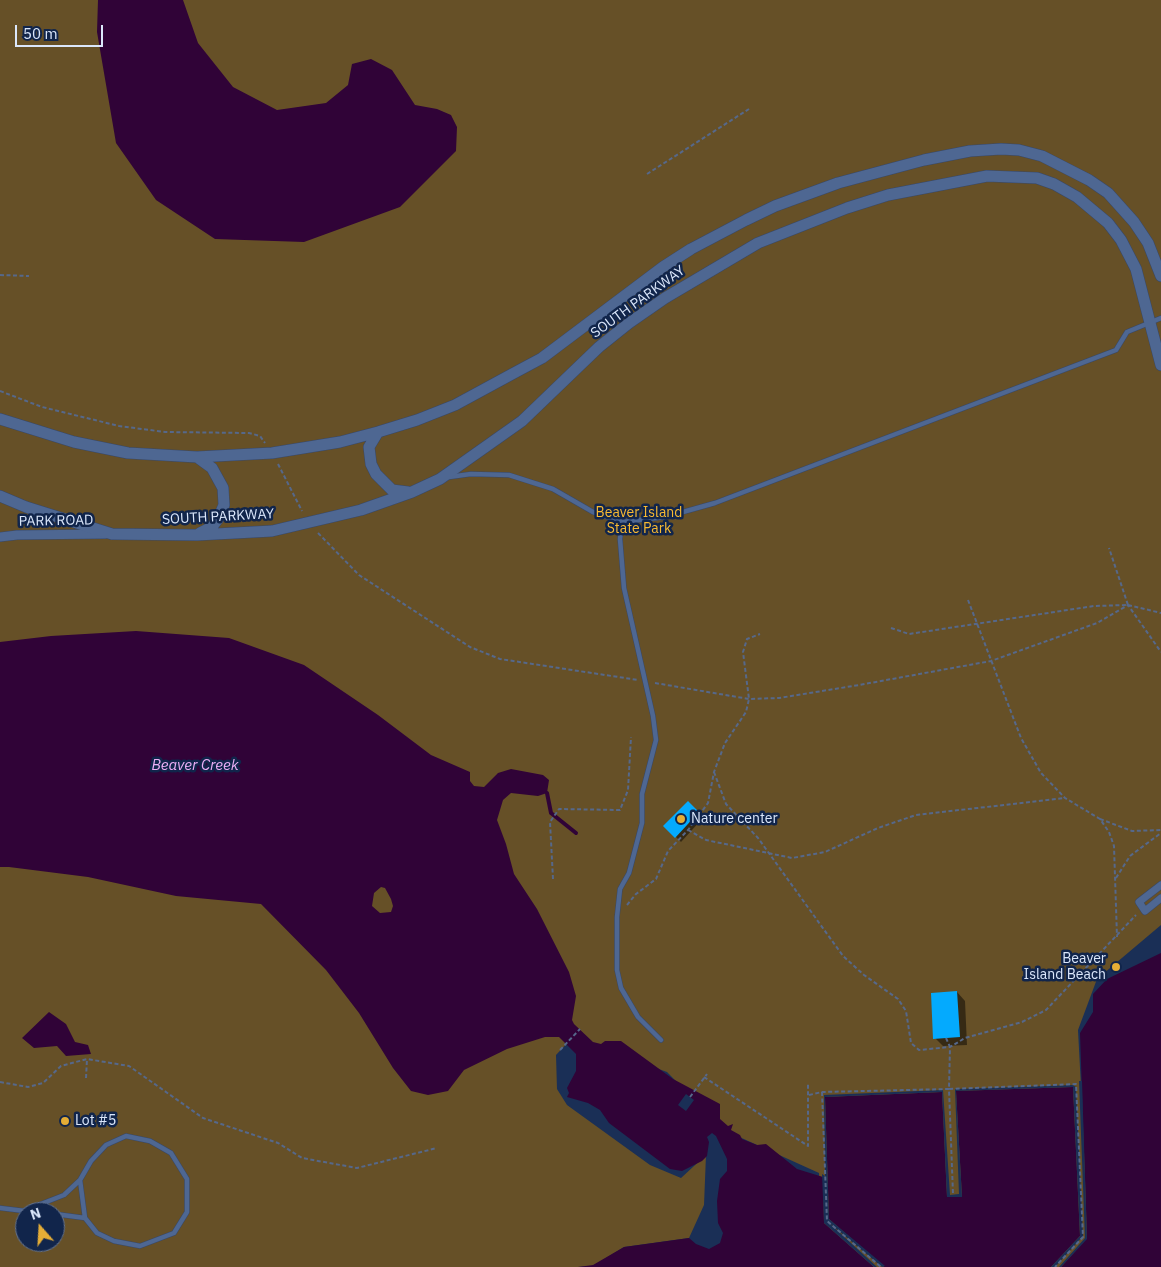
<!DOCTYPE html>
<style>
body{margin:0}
#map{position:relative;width:1161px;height:1267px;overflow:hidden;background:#1a2f56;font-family:"IBM Plex Sans",sans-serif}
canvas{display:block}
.north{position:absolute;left:15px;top:1202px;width:50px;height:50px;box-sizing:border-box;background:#11254b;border:1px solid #627391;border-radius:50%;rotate:341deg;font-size:14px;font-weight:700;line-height:20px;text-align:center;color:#dbe7fb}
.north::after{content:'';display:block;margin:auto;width:18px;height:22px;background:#e5ad36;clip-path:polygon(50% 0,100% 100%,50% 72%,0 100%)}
.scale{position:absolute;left:15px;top:25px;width:88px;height:22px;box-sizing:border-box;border:2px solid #dbe7fb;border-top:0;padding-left:6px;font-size:15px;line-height:18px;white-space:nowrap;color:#dbe7fb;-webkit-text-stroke:4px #11254b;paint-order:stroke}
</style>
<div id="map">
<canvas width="1161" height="1267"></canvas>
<div class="north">N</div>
<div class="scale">50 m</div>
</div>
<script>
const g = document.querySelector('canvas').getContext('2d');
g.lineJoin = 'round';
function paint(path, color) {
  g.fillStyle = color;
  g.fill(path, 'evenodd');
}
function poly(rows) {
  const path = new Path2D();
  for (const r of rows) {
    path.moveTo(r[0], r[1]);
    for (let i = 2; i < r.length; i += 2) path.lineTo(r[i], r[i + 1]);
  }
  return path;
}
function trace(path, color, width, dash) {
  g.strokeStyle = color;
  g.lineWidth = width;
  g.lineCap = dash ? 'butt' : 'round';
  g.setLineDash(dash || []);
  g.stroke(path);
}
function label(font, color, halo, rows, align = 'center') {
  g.font = font + ' "IBM Plex Sans",sans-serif';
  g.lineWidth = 5;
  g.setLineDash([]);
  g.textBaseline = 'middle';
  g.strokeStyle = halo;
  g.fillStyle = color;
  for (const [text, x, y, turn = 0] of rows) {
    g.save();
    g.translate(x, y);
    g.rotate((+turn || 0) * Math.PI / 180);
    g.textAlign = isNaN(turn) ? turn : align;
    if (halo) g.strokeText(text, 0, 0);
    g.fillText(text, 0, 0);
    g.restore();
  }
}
paint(poly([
 [0,0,1161,0,1161,925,1097,979,1078,1030,1089,1239,1064,1267,869,1267,821,1223,819,1173,724,1130,667,1072,572,1038,556,1055,557,1089,567,1105,650,1165,681,1178,706,1155,704,1205,689,1238,624,1247,593,1266,578,1267,0,1267],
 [25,1212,55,1212,55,1242,25,1242]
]), '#665027');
paint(poly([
 [98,0,183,0,198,43,233,87,277,110,326,103,348,85,352,64,371,59,392,70,415,105,437,109,451,115,457,127,456,151,400,207,304,242,215,239,156,200,116,143,97,32],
 [136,631,229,638,304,665,378,715,431,755,470,772,470,781,474,786,484,787,498,773,511,769,543,775,549,780,547,793,538,796,511,793,503,800,497,820,506,844,514,874,537,909,569,972,576,996,572,1020,574,1024,593,1042,601,1044,605,1041,621,1041,673,1079,720,1104,720,1119,728,1126,733,1124,731,1130,740,1135,742,1139,757,1145,766,1144,797,1169,823,1177,824,1223,874,1267,578,1267,593,1265,624,1247,689,1238,696,1244,709,1249,720,1243,723,1233,718,1223,717,1201,720,1179,727,1171,727,1159,716,1136,712,1133,707,1137,709,1142,707,1156,702,1161,682,1171,670,1169,609,1123,600,1110,588,1103,567,1097,569,1093,567,1088,576,1071,576,1054,559,1037,545,1037,507,1049,464,1070,448,1091,428,1095,411,1091,393,1068,359,1013,326,970,261,904,176,896,88,877,9,867,0,867,0,642,51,636],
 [381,887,385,888,391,899,393,906,391,912,380,913,372,906,374,893],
 [1161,953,1161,1267,1061,1267,1087,1238,1080,1033,1093,1012,1093,994,1107,979],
 [49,1012,66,1024,75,1042,88,1045,91,1054,66,1056,57,1046,34,1048,22,1038],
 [1073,1087,1080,1236,1051,1267,884,1267,829,1219,825,1097,942,1092,947,1197,962,1197,956,1091]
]), '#300337');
paint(poly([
 [1079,1081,1082,1081,1087,1239,1061,1267,1059,1267,1085,1238],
 [1073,1085,1076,1087,1083,1236,1055,1267,1051,1267,1080,1236,1073,1087,956,1091,962,1197,947,1197,942,1092,825,1097,829,1219,885,1266,882,1267,827,1221,877,1267,874,1267,824,1223,822,1174,825,1176,824,1095,943,1090,950,1195,959,1194,955,1089],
 [686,1094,694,1100,686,1111,678,1105]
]), '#1a2f56');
paint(poly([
 [688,803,703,818,681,842,665,826],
 [957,992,965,1001,967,1045,943,1046,935,1038]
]), '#0007');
trace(poly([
 [547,793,551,813,576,833]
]), '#300337', 4);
paint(poly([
 [688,801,699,812,675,838,663,826],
 [957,991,960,1037,933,1039,931,993]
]), '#04aafe');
const service = poly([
 [449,477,471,474,509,475,553,489,593,512,622,522,665,517,715,503,1116,350,1127,332,1161,318],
 [622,522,620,539,624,588,653,716,656,740,642,794,642,823,629,873,620,889,617,917,617,970,621,988,638,1017,661,1040],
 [0,1208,33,1212],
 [23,1211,64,1195,80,1180],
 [55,1214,85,1218,97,1233,114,1241,140,1246,174,1233,187,1212,187,1179,171,1153,150,1141,126,1136,106,1145,91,1161,80,1180,85,1218]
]);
const pedestrian = poly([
 [1161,885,1139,902,1145,911,1161,898]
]);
const minor = poly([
 [0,537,17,535,105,534]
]);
const tertiary = poly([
 [0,419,74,442,128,453,197,457,272,453,340,442,378,432,417,420,455,405,514,373,542,358,663,267,691,249,746,220,775,206,838,183,924,160,970,151,1001,149,1019,150,1042,156,1089,180,1108,193,1134,222,1148,243,1161,276],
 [378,432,369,447,371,464,376,474,392,490,408,492],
 [197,457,212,468,223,488,224,505,218,519,212,527,200,533],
 [0,496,26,507,112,534,197,535,272,531,361,510,412,492,440,479,522,421,599,347,629,323,665,298,758,243,847,208,888,195,987,176,1037,178,1054,184,1077,197,1108,223,1121,240,1136,269,1161,365]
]);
trace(service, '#384868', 5.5);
trace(pedestrian, '#384868', 8);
trace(minor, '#384868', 10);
trace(tertiary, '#384868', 12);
trace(poly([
 [647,174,749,109],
 [0,275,29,276],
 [0,391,42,407,119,426,165,432,249,433,260,436,265,443],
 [278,464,302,511],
 [318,533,359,575,470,647,500,659,638,680],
 [968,600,1021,738,1041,773,1065,798,1100,819,1109,832,1114,846,1117,937],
 [1128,605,1161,613],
 [891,628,909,634,1094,606,1128,605,1109,548],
 [655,683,749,699,779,698,859,685,991,661,1097,623,1128,605,1161,652],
 [714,772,726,804,758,838,843,956,864,975,898,999,906,1011,911,1043,919,1050,950,1047,965,1038,1022,1022,1046,1010,1136,915],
 [1100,819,1132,831,1161,830],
 [688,830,706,840,792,858,825,852,878,828,916,815,1065,798],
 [1116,878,1130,856,1161,833],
 [553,879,550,822,559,809,620,810,628,790,631,737],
 [627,905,636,894,656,879,668,851,688,830,708,803,714,772,725,743,746,712,749,699,743,652,747,639,760,634],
 [946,1038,950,1047,949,1089,1076,1084,1083,1237,1055,1267],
 [560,1050,580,1029],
 [704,1077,808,1146,808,1083],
 [86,1078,87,1059],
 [0,1082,28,1087,43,1083,61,1066,87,1059,129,1066,203,1118,278,1143,302,1158,357,1168,437,1148],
 [822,1092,827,1221,881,1267],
 [809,1095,822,1092,949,1089,953,1194],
 [690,1097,707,1074]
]), '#56688a', 2, [4, 2.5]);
trace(service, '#4e6792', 4.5);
trace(pedestrian, '#4e6792', 7);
trace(minor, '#4e6792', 9);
trace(tertiary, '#4e6792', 11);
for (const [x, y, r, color] of [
 [681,819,5,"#e5ad36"],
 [1116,967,5,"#e5ad36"],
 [65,1121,5,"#e5ad36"]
]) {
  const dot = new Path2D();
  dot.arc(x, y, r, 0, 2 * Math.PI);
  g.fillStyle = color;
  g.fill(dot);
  trace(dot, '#11254b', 2);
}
label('14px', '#dbe7fb', '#11254b', [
 ["SOUTH PARKWAY",638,302,-36],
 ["SOUTH PARKWAY",218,517,-3],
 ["PARK ROAD",56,521,-1]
]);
label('14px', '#f9ba32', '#11254b', [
 ["Beaver Island",639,513],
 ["State Park",639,529]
]);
label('14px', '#dbe7fb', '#11254b', [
 ["Nature center",691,819],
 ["Beaver",1106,959,"right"],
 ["Island Beach",1106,975,"right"],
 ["Lot #5",75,1121]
], 'left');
label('italic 15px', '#ecaff6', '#11254b', [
 ["Beaver Creek",195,766]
]);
</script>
